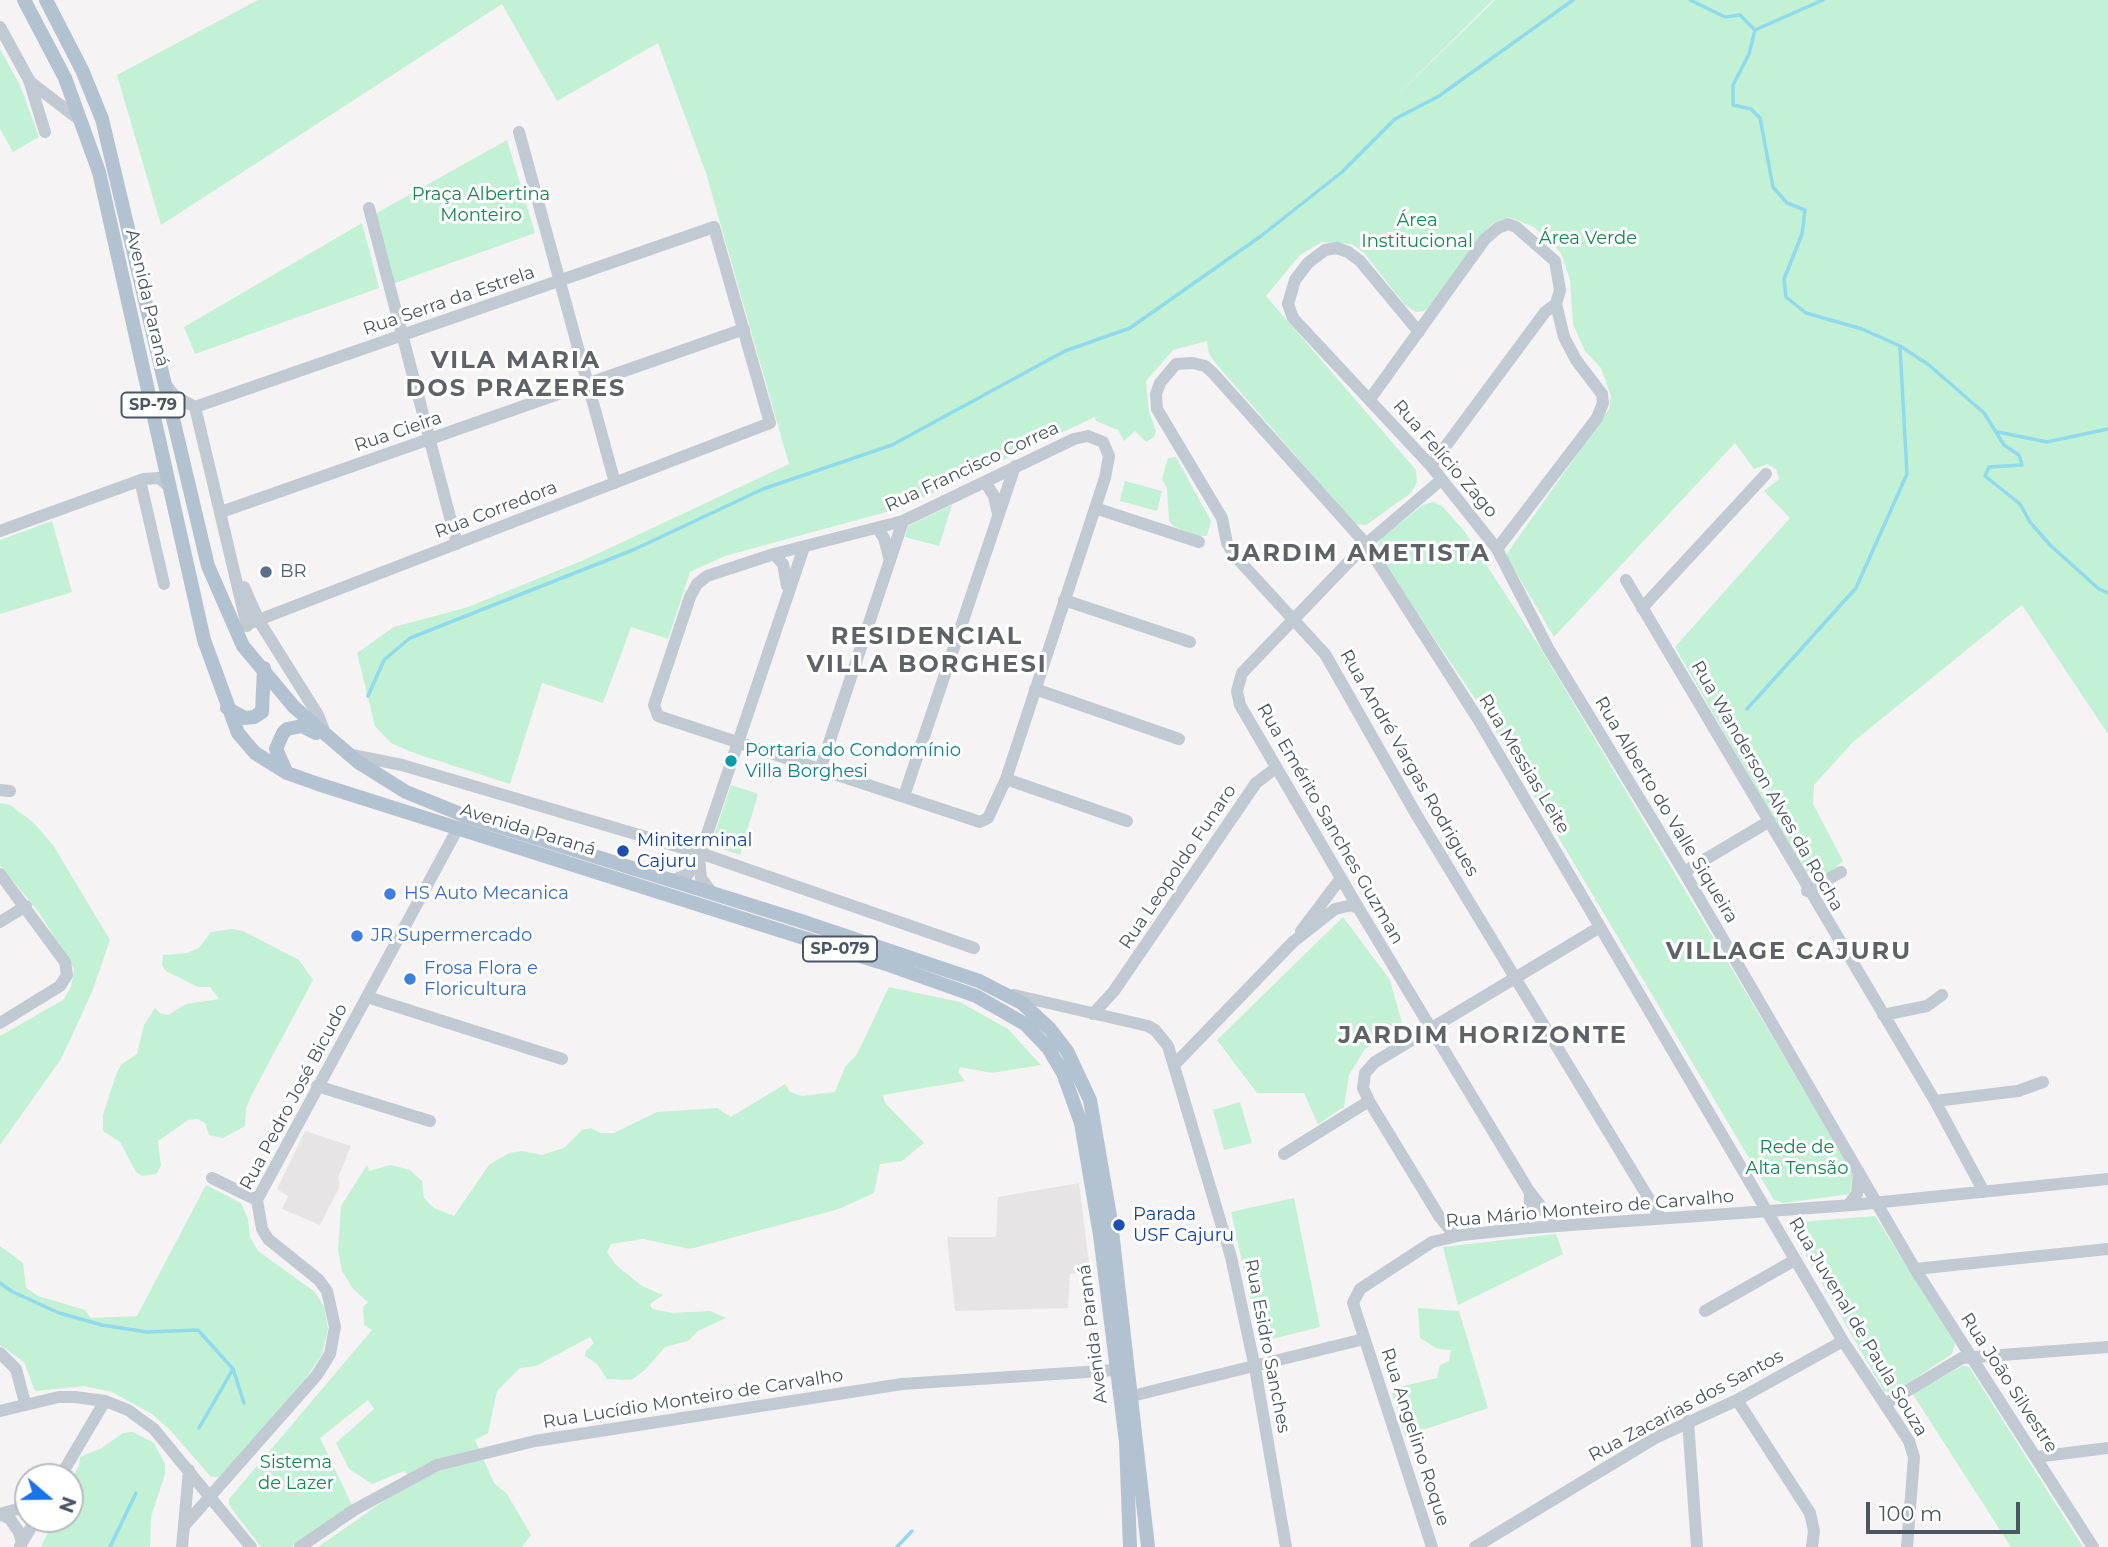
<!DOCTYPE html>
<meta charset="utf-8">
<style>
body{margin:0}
#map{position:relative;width:2108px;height:1547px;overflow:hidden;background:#f5f3f3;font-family:Montserrat,sans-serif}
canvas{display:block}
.north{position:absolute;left:14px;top:1463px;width:70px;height:70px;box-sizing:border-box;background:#fff;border:2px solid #b7bbc0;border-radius:50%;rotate:110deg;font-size:19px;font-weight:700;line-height:28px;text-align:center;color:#4a5661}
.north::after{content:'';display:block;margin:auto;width:24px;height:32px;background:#1a73e8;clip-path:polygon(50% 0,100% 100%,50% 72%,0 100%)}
.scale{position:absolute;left:1866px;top:1502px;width:154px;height:32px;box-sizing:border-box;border:4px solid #4a5661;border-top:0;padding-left:9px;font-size:21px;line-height:24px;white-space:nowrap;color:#4a5661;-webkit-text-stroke:5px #fff;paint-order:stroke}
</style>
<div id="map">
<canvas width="2108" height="1547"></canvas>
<div class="north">N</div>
<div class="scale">100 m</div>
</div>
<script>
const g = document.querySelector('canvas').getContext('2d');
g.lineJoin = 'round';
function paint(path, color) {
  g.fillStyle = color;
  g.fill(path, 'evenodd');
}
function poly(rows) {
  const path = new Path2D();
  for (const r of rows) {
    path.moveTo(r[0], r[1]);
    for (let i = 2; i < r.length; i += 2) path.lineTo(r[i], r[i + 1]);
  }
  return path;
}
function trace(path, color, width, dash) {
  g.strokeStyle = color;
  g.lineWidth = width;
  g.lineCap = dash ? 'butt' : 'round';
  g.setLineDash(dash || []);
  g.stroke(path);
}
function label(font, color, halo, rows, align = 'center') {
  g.font = font + ' Montserrat,sans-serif';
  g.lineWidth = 6;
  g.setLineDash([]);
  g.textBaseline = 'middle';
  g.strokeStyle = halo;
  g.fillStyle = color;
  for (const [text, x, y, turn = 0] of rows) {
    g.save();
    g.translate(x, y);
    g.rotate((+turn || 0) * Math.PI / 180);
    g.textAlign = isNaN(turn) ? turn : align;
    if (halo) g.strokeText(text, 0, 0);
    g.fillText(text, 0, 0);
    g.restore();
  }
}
paint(poly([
 [305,1131,351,1146,338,1178,340,1186,320,1225,282,1209,288,1196,277,1189],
 [1079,1183,1090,1271,1070,1274,1068,1308,955,1311,947,1237,996,1237,998,1197]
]), '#e6e4e5');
paint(poly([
 [258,0,1493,0,1385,107,1495,0,2108,0,2108,734,2022,605,1853,742,1814,785,1813,804,1843,861,1826,876,1817,877,1805,873,1675,647,1790,518,1764,491,1779,479,1776,469,1767,464,1754,469,1735,443,1554,637,1506,555,1609,409,1611,396,1601,368,1585,351,1573,324,1570,280,1561,253,1534,227,1509,217,1492,224,1479,238,1432,305,1424,311,1416,312,1405,305,1364,253,1352,244,1322,242,1300,255,1266,296,1416,470,1417,482,1411,493,1366,525,1355,524,1217,365,1209,354,1207,341,1173,350,1146,381,1149,412,1156,431,1154,437,1146,442,1135,431,1124,441,1118,430,1096,421,1095,417,901,508,725,556,690,572,668,639,631,627,603,703,542,683,510,784,414,753,391,743,375,726,357,653,394,627,468,607,584,560,789,464,706,173,658,43,557,101,502,4,161,225,117,75],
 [0,49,20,85,39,137,13,152,0,129],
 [507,140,535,233,392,284,375,214],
 [362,223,379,288,195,354,184,327],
 [1176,457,1211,521,1207,536,1198,536,1173,526,1169,521,1167,488,1162,479,1168,458],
 [1125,481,1162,491,1157,511,1120,501],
 [1433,502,1442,506,1465,532,1541,649,1853,1172,1850,1194,1783,1203,1774,1200,1484,712,1385,565,1379,555,1378,545,1382,537,1423,505],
 [952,505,939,546,905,537,908,526],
 [52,521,72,592,0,614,0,540],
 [731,785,758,794,740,855,723,849,716,844,714,836],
 [0,803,10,805,33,822,53,845,110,940,92,992,61,1059,0,1145,0,1036,63,1000,71,987,74,969,40,914,0,865],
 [1343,917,1390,980,1404,1030,1365,1049,1349,1075,1344,1107,1318,1124,1304,1093,1257,1093,1217,1040],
 [232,929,243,931,299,960,313,980,251,1096,246,1109,245,1126,223,1138,209,1135,205,1123,198,1119,188,1120,158,1141,161,1166,156,1174,142,1176,136,1172,120,1142,103,1131,103,1115,117,1072,122,1064,137,1054,144,1025,155,1008,161,1014,168,1015,186,1004,219,999,210,987,198,987,166,971,162,965,163,955,187,953,199,948,211,932],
 [889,987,960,1002,1008,1029,1041,1065,992,1073,960,1067,958,1072,965,1081,883,1095,885,1103,924,1143,902,1161,880,1164,874,1193,839,1209,690,1249,643,1239,611,1244,607,1252,616,1265,642,1286,663,1295,650,1304,652,1309,673,1313,710,1311,726,1318,698,1331,688,1341,665,1347,645,1370,631,1380,607,1379,597,1364,585,1356,585,1352,594,1343,590,1337,536,1366,520,1368,497,1391,488,1433,475,1440,494,1483,507,1494,531,1535,522,1547,318,1547,414,1480,404,1471,372,1484,349,1469,336,1443,374,1409,368,1400,320,1438,352,1505,291,1547,261,1547,229,1505,229,1499,372,1330,364,1325,363,1307,368,1302,353,1289,342,1271,338,1250,341,1206,367,1165,369,1171,391,1165,410,1170,422,1181,424,1198,434,1208,454,1216,489,1165,509,1153,522,1151,542,1155,564,1148,582,1130,591,1128,600,1133,614,1133,657,1112,717,1108,731,1117,785,1084,790,1092,802,1096,835,1092,845,1067,857,1054],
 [1240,1102,1252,1143,1224,1150,1213,1110],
 [206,1185,241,1203,248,1219,250,1237,258,1251,315,1292,324,1307,328,1329,322,1354,304,1381,227,1469,219,1477,211,1477,171,1431,152,1414,112,1392,84,1386,35,1391,24,1362,0,1345,0,1246,23,1263,26,1288,38,1296,85,1310,91,1318,137,1316],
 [1294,1198,1320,1327,1260,1342,1231,1212],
 [1875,1216,1955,1343,1952,1354,1893,1393,1884,1391,1787,1223],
 [1556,1234,1563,1254,1458,1305,1443,1247],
 [1418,1308,1459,1311,1488,1408,1405,1436,1391,1389,1437,1378,1440,1365,1449,1361,1451,1350,1438,1349,1420,1338],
 [1963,1366,1969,1367,2083,1547,2011,1547,1912,1393],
 [133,1432,154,1443,165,1464,165,1474,151,1517,150,1547,41,1547,54,1519,70,1519,70,1480,79,1466,80,1457,102,1448,123,1433]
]), '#c3f1d5');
trace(poly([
 [1690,0,1725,17,1740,15,1755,30,1749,54,1733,85,1733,105,1751,109,1760,118,1773,187,1787,203,1805,210,1802,234,1784,279,1786,297,1806,313,1862,329,1900,346,1929,365,1984,413,2004,445,2019,455,2022,465,1989,467,1985,476,2020,504,2030,522,2050,545,2099,589,2108,593],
 [1755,30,1823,0],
 [1998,432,2047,442,2108,429],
 [368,696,384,660,410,638,633,550,763,489,892,445,1065,351,1130,328,1261,236,1342,172,1395,119,1439,96,1573,0],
 [1747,709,1856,588,1907,474,1900,347],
 [0,1283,11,1291,59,1313,102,1325,147,1332,198,1330,233,1369,244,1403],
 [199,1428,233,1369],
 [110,1547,136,1493],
 [897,1547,912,1531]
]), '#90daee', 3.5);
trace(poly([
 [0,27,29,80,45,132],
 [29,81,81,121],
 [519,132,615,483],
 [369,208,457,544],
 [1419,332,1360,261,1348,252,1337,248,1325,250,1308,263,1295,280,1288,304,1293,318,1431,466,1497,549,1548,648,1684,872,1915,1269,2093,1547],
 [166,385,175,396,195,407,247,626],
 [1370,399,1485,239,1498,228,1508,224,1516,227,1555,261,1560,290,1556,304,1564,337,1576,360,1602,394,1603,403,1597,418,1497,549],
 [195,407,714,227,770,423,235,629],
 [1088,436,1103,442,1109,456,1105,478,1006,779,988,818,980,822,953,813,658,716,654,705,690,597,697,584,707,576,774,554,903,521,1074,439,1088,436],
 [1431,466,1545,312,1556,304],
 [140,480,164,584],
 [1441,480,1366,544,1242,673,1237,691,1240,705,1359,909,1529,1191,1556,1226],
 [985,482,994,496,998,514],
 [1095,508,1199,542],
 [221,512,744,329],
 [878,529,884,538,890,561],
 [0,531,144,479,159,478,170,487],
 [774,554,783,564,787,586],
 [1626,580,1935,1101,1984,1192],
 [244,587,259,621,318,715,326,736],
 [1064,600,1190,642],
 [1642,608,1766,474],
 [1035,689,1179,739],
 [347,754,402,765,700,853,974,948],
 [821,767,903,521],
 [1006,779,1127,821],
 [0,790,10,791],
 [904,796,1015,466],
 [699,858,701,878,712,893],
 [1684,872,1768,822],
 [0,874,65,962,67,975,60,986,0,1023],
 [671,881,688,874,699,858,804,547],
 [1807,891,1841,872],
 [0,922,26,906],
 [1301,931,1341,878],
 [1014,995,1148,1026,1155,1030,1168,1046,1231,1257,1255,1368,1286,1547],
 [367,997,562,1059],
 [1093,1014,1114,991,1256,783,1276,768],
 [1883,1015,1927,1006,1942,995],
 [1175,1064,1293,942,1335,909,1352,905,1359,909],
 [317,1086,430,1121],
 [1935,1101,2018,1091,2043,1082],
 [1284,1154,1369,1101],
 [212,1178,257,1200],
 [1848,1205,1857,1194,1859,1172],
 [1660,1217,1416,814,1325,654,1234,555,1227,543,1222,518,1157,409,1156,394,1160,383,1176,364,1193,363,1205,366,1213,373,1366,544,1478,719,1843,1341,1909,1441,1914,1457,1907,1547],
 [1529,1228,1530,1195],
 [1455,1236,1439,1216,1369,1101,1363,1088,1365,1073,1375,1062,1600,927],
 [1915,1269,2108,1249],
 [1705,1311,1795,1260],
 [0,1353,16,1369,25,1403],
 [1132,1396,1364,1339],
 [1737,1400,1810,1513,1814,1531,1812,1547],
 [1885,1404,1962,1358,2108,1347],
 [0,1411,59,1397,75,1397,105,1401,128,1410,154,1429,251,1547],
 [1688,1421,1697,1547],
 [2036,1457,2108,1448],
 [60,1477,105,1401],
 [184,1526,317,1375,330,1354,335,1327,327,1291,319,1280,268,1239,262,1229,257,1200,458,828],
 [22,1543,19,1532,10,1519,0,1514,28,1506],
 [20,1546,36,1519],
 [182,1547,189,1470],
 [300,1547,354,1510,437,1465,535,1441,902,1384,1117,1370],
 [1432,1547,1353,1303,1360,1289,1432,1242,1462,1235,1529,1228,1853,1205,2108,1179],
 [1475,1547,1655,1438,1737,1400,1843,1341]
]), '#c1cad2', 12);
trace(poly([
 [24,0,65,78,99,172,204,640,238,733,255,753,287,773,318,784,886,964,976,996,1025,1024,1048,1048,1063,1073,1081,1123,1100,1235,1126,1442,1130,1547],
 [46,0,82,70,102,119,208,566,243,646,294,707,358,762,406,792,463,815,798,920,979,981,1022,1003,1050,1029,1067,1051,1090,1100,1111,1222,1148,1547],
 [227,708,245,718,254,717,262,712,264,668],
 [285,769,276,749,283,733,287,729,302,726,316,733]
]), '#b3c2d1', 14);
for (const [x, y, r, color] of [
 [266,572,7,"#5c6f8a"],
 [731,761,7,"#0f9aa8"],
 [623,851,7,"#1a4fb4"],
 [390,894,7,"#3f7fe0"],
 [357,936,7,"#3f7fe0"],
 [410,979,7,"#3f7fe0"],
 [1119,1225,7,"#1a4fb4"]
]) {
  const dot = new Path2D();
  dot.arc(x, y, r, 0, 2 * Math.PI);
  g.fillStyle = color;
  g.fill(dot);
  trace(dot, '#fff', 2.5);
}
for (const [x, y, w] of [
 [153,405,63],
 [840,949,74]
]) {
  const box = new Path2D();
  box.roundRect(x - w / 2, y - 12.5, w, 25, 5);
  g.fillStyle = '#fff';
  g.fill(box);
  trace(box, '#4a5661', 2);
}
label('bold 16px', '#4a5661', null, [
 ["SP-79",153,405],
 ["SP-079",840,949]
]);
label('18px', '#17864f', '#fff', [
 ["Praça Albertina",481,195],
 ["Monteiro",481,216],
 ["Área",1417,221],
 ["Institucional",1417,242],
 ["Área Verde",1588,239],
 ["Rede de",1797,1148],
 ["Alta Tensão",1797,1169],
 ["Sistema",296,1463],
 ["de Lazer",296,1484]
]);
label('18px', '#4a5661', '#fff', [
 ["Avenida Paraná",147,298,77],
 ["Rua Serra da Estrela",449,301,-19],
 ["Rua Cieira",398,432,-19],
 ["Rua Felício Zago",1445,459,49],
 ["Rua Francisco Correa",972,467,-25],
 ["Rua Corredora",496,510,-21],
 ["Rua André Vargas Rodrigues",1409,763,60],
 ["Rua Messias Leite",1524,764,59],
 ["Rua Wanderson Alves da Rocha",1767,786,60],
 ["Rua Alberto do Valle Siqueira",1666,810,59],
 ["Rua Emérito Sanches Guzman",1330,824,60],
 ["Avenida Paraná",528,830,17],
 ["Rua Leopoldo Funaro",1178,867,-56],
 ["Rua Pedro José Bicudo",294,1097,-62],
 ["Rua Mário Monteiro de Carvalho",1590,1209,-5],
 ["Rua Juvenal de Paula Souza",1858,1327,59],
 ["Avenida Paraná",1093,1334,-97],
 ["Rua Esidro Sanches",1267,1346,79],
 ["Rua João Silvestre",2009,1383,57],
 ["Rua Lucídio Monteiro de Carvalho",693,1399,-9],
 ["Rua Zacarias dos Santos",1686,1406,-28],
 ["Rua Angelino Roque",1415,1437,72]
]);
label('18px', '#4e5e75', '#fff', [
 ["BR",280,572]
], 'left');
label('18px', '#0d838f', '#fff', [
 ["Portaria do Condomínio",745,751],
 ["Villa Borghesi",745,772]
], 'left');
label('18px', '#164399', '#fff', [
 ["Miniterminal",637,841],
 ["Cajuru",637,862],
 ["Parada",1133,1215],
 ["USF Cajuru",1133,1236]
], 'left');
label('18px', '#366cbe', '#fff', [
 ["HS Auto Mecanica",404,894],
 ["JR Supermercado",371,936],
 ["Frosa Flora e",424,969],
 ["Floricultura",424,990]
], 'left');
g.letterSpacing = '2px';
label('bold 24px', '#5f6368', '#fff', [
 ["VILA MARIA",516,361],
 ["DOS PRAZERES",516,389],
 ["JARDIM AMETISTA",1359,554],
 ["RESIDENCIAL",927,637],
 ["VILLA BORGHESI",927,665],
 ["VILLAGE CAJURU",1789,952],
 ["JARDIM HORIZONTE",1483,1036]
]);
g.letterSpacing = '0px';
</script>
